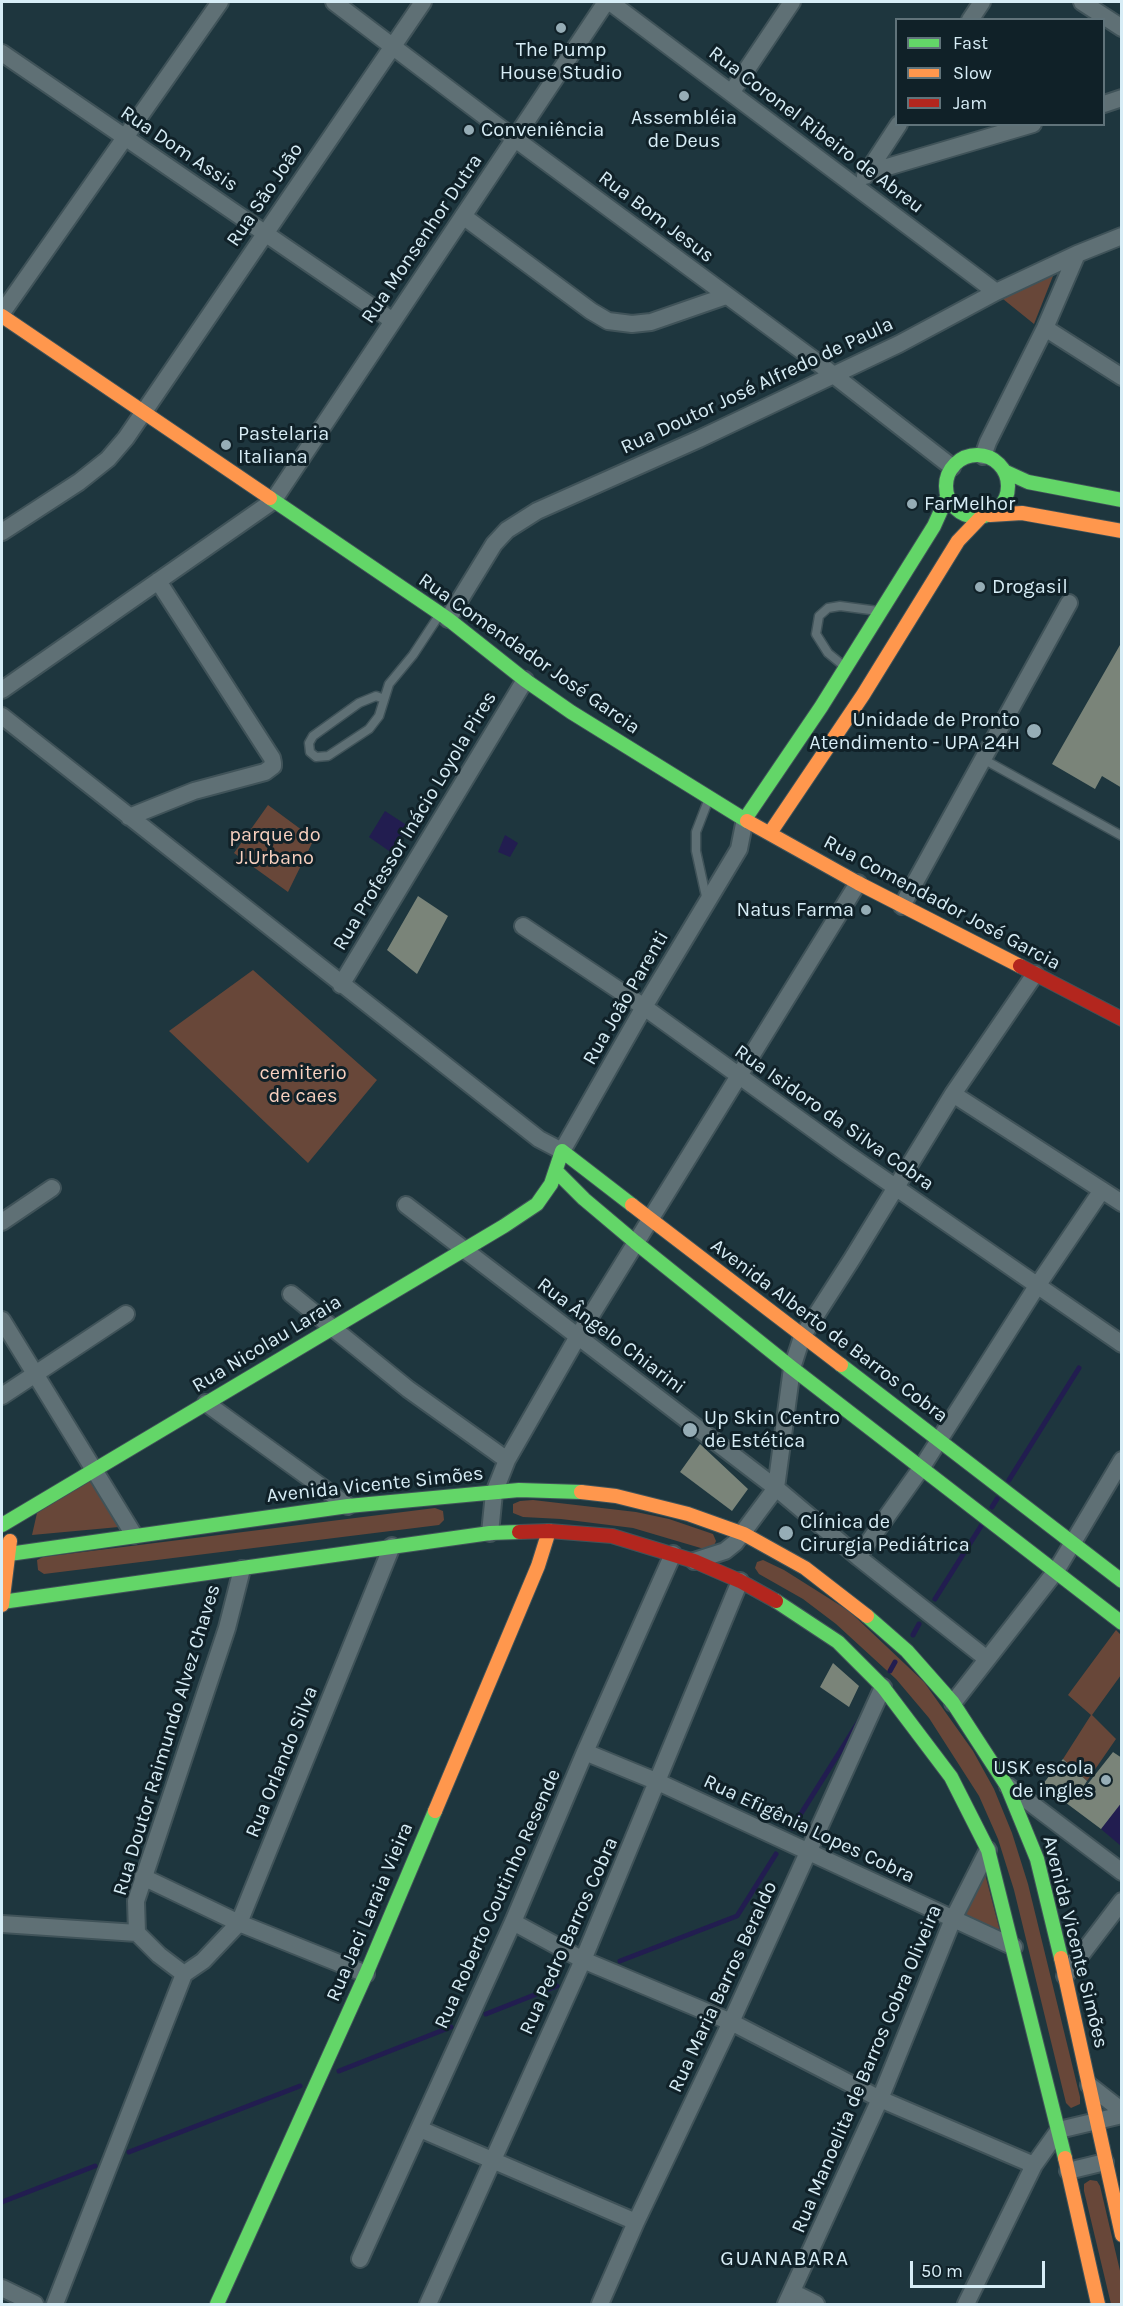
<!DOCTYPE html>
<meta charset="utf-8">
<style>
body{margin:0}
#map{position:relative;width:1123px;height:2306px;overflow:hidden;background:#1e363e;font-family:Karla,sans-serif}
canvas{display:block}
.frame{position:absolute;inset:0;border:3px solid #d7edf6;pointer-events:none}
.legend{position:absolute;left:895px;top:18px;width:210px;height:108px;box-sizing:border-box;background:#102128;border:2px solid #60737a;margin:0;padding:8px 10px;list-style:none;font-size:18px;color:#d7edf6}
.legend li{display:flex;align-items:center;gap:12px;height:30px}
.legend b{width:30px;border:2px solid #60737a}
.scale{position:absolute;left:910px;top:2261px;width:135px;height:27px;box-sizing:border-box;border:3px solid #d7edf6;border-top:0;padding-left:8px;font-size:18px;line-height:21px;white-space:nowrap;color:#d7edf6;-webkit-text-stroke:4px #102128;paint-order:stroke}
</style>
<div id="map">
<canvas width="1123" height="2306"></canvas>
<div class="frame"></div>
<ul class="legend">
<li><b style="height:8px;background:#63d668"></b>Fast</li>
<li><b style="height:8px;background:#ff974d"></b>Slow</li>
<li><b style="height:8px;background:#b3261e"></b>Jam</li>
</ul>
<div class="scale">50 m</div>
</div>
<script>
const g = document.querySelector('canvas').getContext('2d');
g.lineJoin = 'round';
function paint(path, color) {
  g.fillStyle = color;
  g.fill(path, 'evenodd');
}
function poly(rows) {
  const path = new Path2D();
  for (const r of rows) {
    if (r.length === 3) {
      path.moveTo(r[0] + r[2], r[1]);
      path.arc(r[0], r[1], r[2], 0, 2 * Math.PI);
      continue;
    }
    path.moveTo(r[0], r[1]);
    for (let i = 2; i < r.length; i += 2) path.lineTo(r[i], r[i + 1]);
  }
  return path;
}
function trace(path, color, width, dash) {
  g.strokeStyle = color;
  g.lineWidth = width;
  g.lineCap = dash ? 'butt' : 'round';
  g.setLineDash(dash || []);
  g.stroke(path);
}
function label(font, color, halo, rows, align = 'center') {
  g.font = font + ' Karla,sans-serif';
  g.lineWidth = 6;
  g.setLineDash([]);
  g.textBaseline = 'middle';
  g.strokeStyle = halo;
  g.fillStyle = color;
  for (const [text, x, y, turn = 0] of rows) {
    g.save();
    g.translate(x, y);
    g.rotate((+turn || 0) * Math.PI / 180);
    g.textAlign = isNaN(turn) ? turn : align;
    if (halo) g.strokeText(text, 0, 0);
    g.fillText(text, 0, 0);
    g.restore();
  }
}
paint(poly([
 [1055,271,1034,324,1003,299],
 [268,805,314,839,288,892,234,853],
 [253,970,377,1080,308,1163,169,1031],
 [91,1479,119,1527,32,1535,37,1513],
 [533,1500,636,1512,669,1519,713,1534,716,1541,713,1548,704,1549,633,1528,561,1519,523,1517,513,1513,513,1504,520,1501],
 [435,1508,443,1511,444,1520,439,1525,44,1574,38,1570,37,1560,43,1557],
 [763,1560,784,1570,849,1611,924,1682,973,1751,994,1789,1012,1833,1028,1884,1080,2097,1080,2104,1071,2108,1066,2103,1014,1890,998,1839,979,1796,929,1718,896,1679,836,1624,803,1599,759,1574,755,1568,757,1562],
 [1116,1630,1121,1635,1121,1675,1092,1715,1116,1739,1087,1781,1063,1759,1091,1715,1068,1695],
 [984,1870,1001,1935,957,1918],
 [1090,2180,1097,2181,1100,2186,1121,2275,1121,2304,1111,2304,1084,2191,1084,2184]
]), '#684739');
paint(poly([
 [385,811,408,826,392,853,369,837],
 [505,835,518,843,510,857,498,852],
 [1121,1802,1121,1846,1101,1829]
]), '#221d50');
trace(poly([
 [1009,1480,1079,1368],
 [992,1507,997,1499],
 [935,1599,981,1526],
 [913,1635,919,1624],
 [890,1671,895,1662],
 [792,1828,861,1718],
 [620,1961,737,1916,776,1854],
 [486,2014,557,1986],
 [339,2071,451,2027],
 [129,2152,300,2086],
 [2,2202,95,2166]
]), '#221d50', 5);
paint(poly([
 [1120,645,1122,646,1122,788,1102,776,1095,789,1052,764],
 [418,896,448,916,417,974,387,950],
 [700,1444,748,1489,732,1511,680,1472],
 [833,1663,859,1686,849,1707,820,1687],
 [1113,1752,1122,1758,1122,1802,1101,1829,1042,1785,1063,1759,1087,1781,1075,1800]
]), '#7a8479');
const lane = poly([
 [845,667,828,653,816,634,819,616,828,608,840,606,878,611],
 [384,699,376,696,359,703,313,736,309,743,310,752,316,757,328,756,369,729,379,716,389,684,413,655,440,614],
 [983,759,1122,836],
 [707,901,696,851,696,832,708,801]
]);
const street = poly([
 [334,2,495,124,813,359,952,467],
 [610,2,996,292],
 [1082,2,1122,28],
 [970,20,982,2],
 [2,53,393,321],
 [731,93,792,2],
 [1104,104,1122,98],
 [867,173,1033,124],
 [865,176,899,124],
 [463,216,591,311,608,321,632,324,651,322,726,296],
 [2,313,220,2],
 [1045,328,1122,377],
 [983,456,988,442,1045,328,1077,254],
 [2,532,79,482,108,459,126,438,423,2],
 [448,619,494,544,507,530,537,511,699,439,899,344,996,292,1077,254,1122,236],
 [2,690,273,501,606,2],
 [2,716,539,1139,562,1151,644,1007,739,849,745,819],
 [129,817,194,791,265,772,273,766,273,763,272,758,158,581],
 [902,906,1069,603],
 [523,926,644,1007,846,1153,1122,1344],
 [341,985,525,680],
 [953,1094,1122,1203],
 [406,1205,776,1488,858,1557,987,1659],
 [2,1222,52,1188],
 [291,1294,408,1389,507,1460],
 [2,1320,134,1535],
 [2,1396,126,1314],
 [206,1403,348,1506],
 [490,1533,494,1493,507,1460,577,1338,858,883],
 [858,1557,922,1467,1037,1286,1102,1190],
 [694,1561,725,1551,735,1543,776,1488,792,1368,802,1337,852,1259,953,1094,1035,974],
 [953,1703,1056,1571,1122,1460],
 [585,1752,658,1782,1014,1947],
 [1008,1786,1122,1872],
 [143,1877,239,1923,366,1974],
 [513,1922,583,1960,731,2022,880,2099,1034,2165],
 [2,1924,137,1933],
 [184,1974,203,1961,239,1923,392,1546],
 [184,1974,159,1955,137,1933,136,1901,227,1628,242,1569],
 [1065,1976,1122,1901],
 [1089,2085,1122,2111],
 [420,2129,636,2222],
 [1068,2171,1105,2162],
 [360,2259,513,1922,585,1752,673,1554],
 [2,2288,35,2304],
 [792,2292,816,2304],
 [55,2304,184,1974],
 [428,2304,583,1960,740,1581],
 [600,2304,636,2222,731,2022,883,1687],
 [786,2304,880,2099,953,1919,988,1850],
 [966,2304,1034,2165,1059,2130,1122,2115]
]);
const fast = poly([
 [977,486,31],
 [1004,471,1028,482,1122,500],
 [270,498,448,619,525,680,571,712,747,821],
 [745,819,821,707,934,526,947,497],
 [556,1171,584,1199,635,1242,792,1368,1122,1623],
 [841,1365,1122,1581],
 [2,1525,504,1226,537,1204,551,1184,562,1151,632,1205],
 [2,1555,348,1506,519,1490,581,1492],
 [776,1601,838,1642,883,1687,951,1777,988,1850,1065,2158],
 [2,1602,490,1533,519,1532],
 [867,1616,907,1651,953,1703,1007,1786,1037,1859,1061,1958],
 [217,2304,366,1974,435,1811]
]);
const slow = poly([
 [2,316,270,498],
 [990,515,1022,513,1122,531],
 [747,821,858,883,1020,966],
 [770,833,863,695,958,541,980,518],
 [632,1205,841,1365],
 [581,1492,616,1496,688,1514,744,1534,805,1568,867,1616],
 [2,1605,10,1541],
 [435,1811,538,1566,549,1531],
 [1061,1958,1122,2235],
 [1065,2158,1098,2304]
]);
const jam = poly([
 [1020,966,1122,1019],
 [519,1532,549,1531,612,1536,694,1561,740,1581,776,1601]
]);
trace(lane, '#405359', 11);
trace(street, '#405359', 20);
trace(fast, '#405359', 16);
trace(slow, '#405359', 16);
trace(jam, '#405359', 16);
trace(lane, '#5f7075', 8);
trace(street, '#5f7075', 16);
trace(fast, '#63d668', 14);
trace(slow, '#ff974d', 14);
trace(jam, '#b3261e', 14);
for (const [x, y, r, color] of [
 [561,28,6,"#96adb6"],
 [684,96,6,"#96adb6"],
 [469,130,6,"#96adb6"],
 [226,445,6,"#96adb6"],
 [912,504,6,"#96adb6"],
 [980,587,6,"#96adb6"],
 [1034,731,8,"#96adb6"],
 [866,910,6,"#96adb6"],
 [690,1430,8,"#96adb6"],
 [786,1533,8,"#96adb6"],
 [1106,1780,6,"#96adb6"]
]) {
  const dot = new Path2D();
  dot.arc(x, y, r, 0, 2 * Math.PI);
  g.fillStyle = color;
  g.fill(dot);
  trace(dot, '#102128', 2);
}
label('20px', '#d7edf6', '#102128', [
 ["The Pump",561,50,"center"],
 ["House Studio",561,73,"center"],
 ["Assembléia",684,118,"center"],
 ["de Deus",684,141,"center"],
 ["Conveniência",481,130],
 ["Pastelaria",238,434],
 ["Italiana",238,457],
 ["FarMelhor",924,504],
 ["Drogasil",992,587],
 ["Unidade de Pronto",1020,720,"right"],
 ["Atendimento - UPA 24H",1020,743,"right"],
 ["Natus Farma",854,910,"right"],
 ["Up Skin Centro",704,1418],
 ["de Estética",704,1441],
 ["Clínica de",800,1522],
 ["Cirurgia Pediátrica",800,1545],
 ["USK escola",1094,1768,"right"],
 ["de ingles",1094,1791,"right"]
], 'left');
label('20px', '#d7edf6', '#102128', [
 ["Rua Coronel Ribeiro de Abreu",816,130,37],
 ["Rua Dom Assis",179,149,34],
 ["Rua São João",265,195,-56],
 ["Rua Bom Jesus",656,217,37],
 ["Rua Monsenhor Dutra",422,239,-56],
 ["Rua Doutor José Alfredo de Paula",757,386,-25],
 ["Rua Comendador José Garcia",529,654,35],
 ["Rua Professor Inácio Loyola Pires",415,821,-59],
 ["Rua Comendador José Garcia",942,903,28],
 ["Rua João Parenti",626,998,-60],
 ["Rua Isidoro da Silva Cobra",834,1118,35],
 ["Avenida Alberto de Barros Cobra",829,1331,37],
 ["Rua Ângelo Chiarini",611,1336,37],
 ["Rua Nicolau Laraia",267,1344,-31],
 ["Avenida Vicente Simões",375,1485,-6],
 ["Rua Doutor Raimundo Alvez Chaves",167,1740,-73],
 ["Rua Orlando Silva",282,1762,-68],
 ["Rua Efigênia Lopes Cobra",809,1829,25],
 ["Rua Roberto Coutinho Resende",498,1899,-66],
 ["Rua Jaci Laraia Vieira",370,1912,-67],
 ["Rua Pedro Barros Cobra",569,1936,-66],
 ["Avenida Vicente Simões",1075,1942,76],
 ["Rua Maria Barros Beraldo",723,1987,-65],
 ["Rua Manoelita de Barros Cobra Oliveira",867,2069,-67]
]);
label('20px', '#f8d0bf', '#102128', [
 ["parque do",275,835],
 ["J.Urbano",275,858],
 ["cemiterio",303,1073],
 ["de caes",303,1096]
]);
g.letterSpacing = '1.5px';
label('21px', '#d7edf6', '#102128', [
 ["GUANABARA",785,2259]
]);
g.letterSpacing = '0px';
</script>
